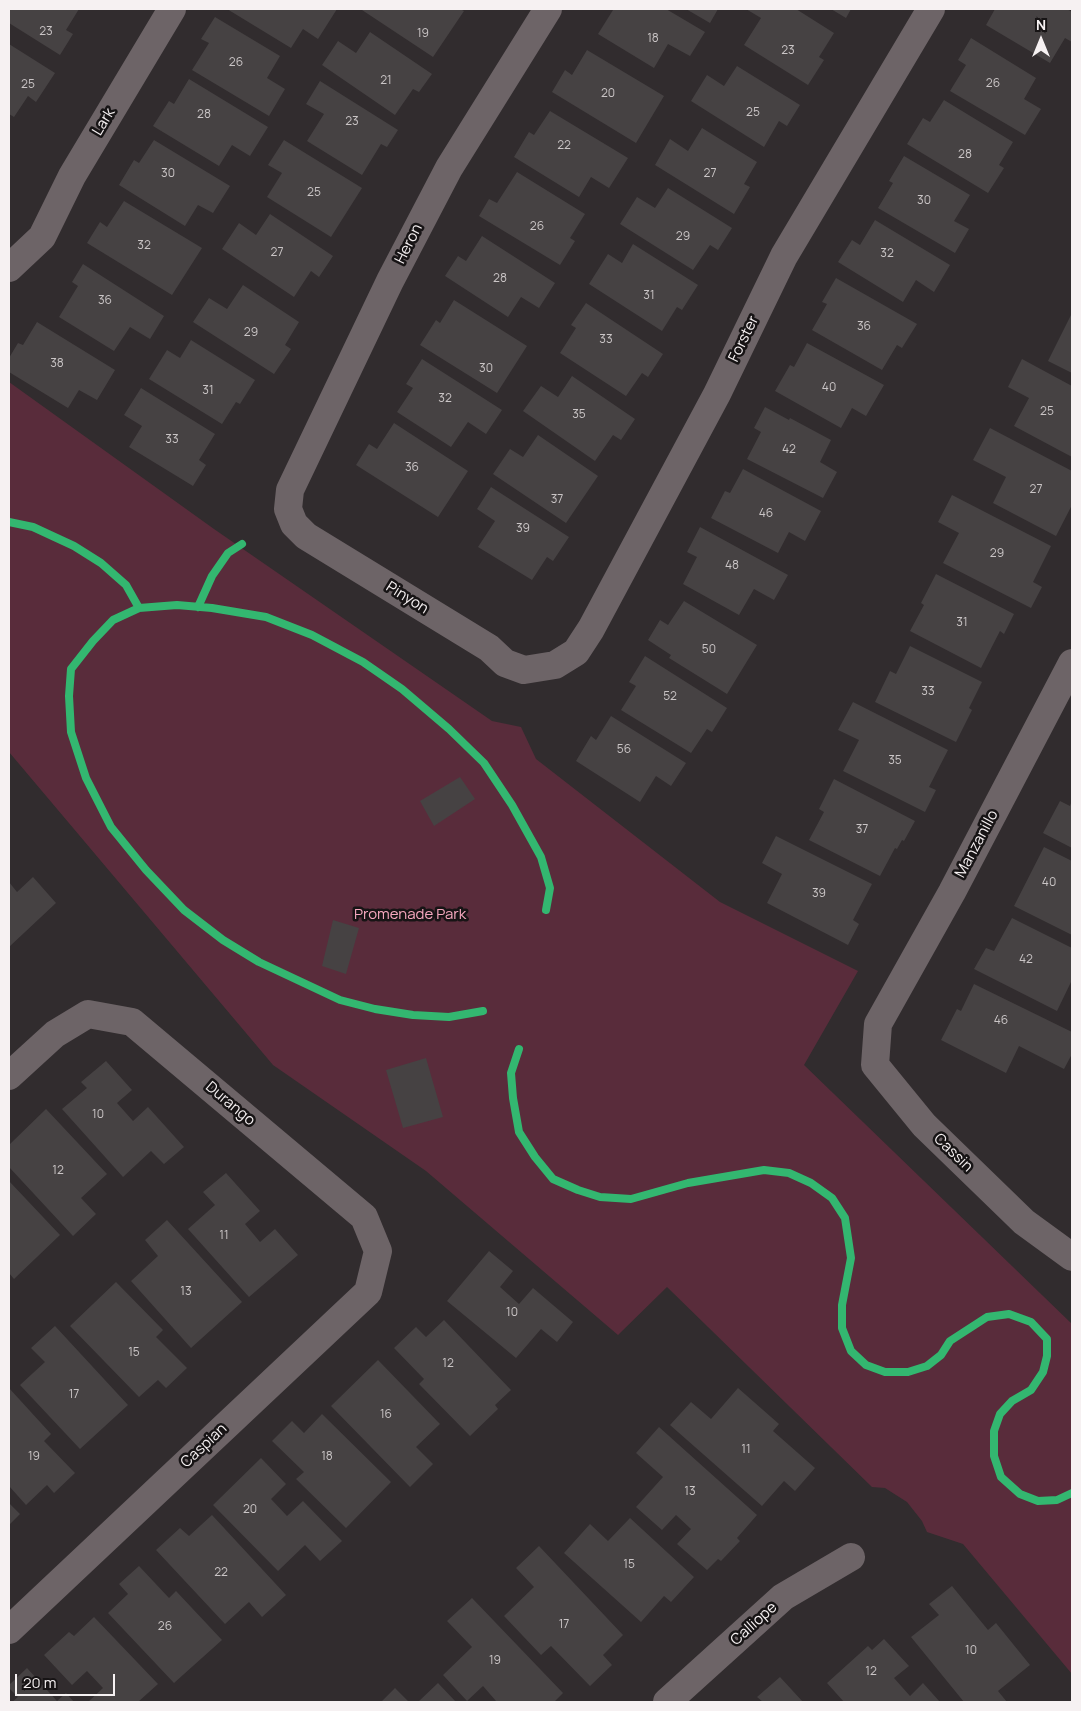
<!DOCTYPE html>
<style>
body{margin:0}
#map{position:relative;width:1081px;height:1711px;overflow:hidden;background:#312c2e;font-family:Manrope,sans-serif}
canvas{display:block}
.frame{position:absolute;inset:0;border:10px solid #f6f1f2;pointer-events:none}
.north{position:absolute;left:1016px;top:15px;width:50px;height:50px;-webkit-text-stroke:4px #171415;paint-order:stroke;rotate:0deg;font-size:14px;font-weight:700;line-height:20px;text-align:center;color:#f6f1f2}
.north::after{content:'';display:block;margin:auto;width:18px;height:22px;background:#f6f1f2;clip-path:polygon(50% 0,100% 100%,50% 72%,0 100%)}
.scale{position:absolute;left:15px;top:1674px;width:100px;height:22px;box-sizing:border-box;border:2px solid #f6f1f2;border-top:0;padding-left:6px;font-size:15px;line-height:18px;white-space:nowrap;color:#f6f1f2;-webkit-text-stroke:4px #171415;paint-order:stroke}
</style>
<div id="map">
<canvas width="1081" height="1711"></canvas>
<div class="frame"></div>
<div class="north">N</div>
<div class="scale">20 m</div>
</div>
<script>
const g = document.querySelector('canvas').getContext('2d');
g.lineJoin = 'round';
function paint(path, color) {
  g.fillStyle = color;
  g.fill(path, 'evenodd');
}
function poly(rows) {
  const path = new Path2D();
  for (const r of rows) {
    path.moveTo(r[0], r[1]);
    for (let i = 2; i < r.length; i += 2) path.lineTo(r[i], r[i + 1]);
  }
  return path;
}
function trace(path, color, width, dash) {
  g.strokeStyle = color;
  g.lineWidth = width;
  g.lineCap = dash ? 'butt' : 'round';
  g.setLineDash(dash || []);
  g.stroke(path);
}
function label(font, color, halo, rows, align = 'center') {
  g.font = font + ' Manrope,sans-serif';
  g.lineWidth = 5;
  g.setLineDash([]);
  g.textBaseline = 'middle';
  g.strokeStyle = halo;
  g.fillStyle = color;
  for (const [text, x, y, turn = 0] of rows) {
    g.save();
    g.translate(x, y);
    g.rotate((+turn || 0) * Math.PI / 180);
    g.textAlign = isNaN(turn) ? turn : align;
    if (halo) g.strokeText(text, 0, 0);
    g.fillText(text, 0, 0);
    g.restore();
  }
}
paint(poly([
 [9,382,214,529,492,721,521,727,536,759,720,902,858,971,804,1065,1072,1324,1072,1674,963,1544,927,1532,922,1521,907,1502,885,1488,872,1487,667,1287,618,1335,426,1171,273,1065,9,752]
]), '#592c3b');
paint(poly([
 [9,9,79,9,66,30,73,34,60,55,9,23],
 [227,9,337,9,318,39,303,29,291,48],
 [364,9,460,9,464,11,433,57,362,10],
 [610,9,666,9,705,32,690,56,668,44,654,68,598,34,613,10],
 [686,9,718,9,710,23],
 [746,9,796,9,834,33,819,57,824,60,808,85,744,45,761,18],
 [831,9,851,9,846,18],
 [995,9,1067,9,1072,12,1072,42,1065,38,1050,63,986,25],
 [215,17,280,56,267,78,285,89,269,116,192,70,209,43,201,39],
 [370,32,432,74,419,92,413,89,395,115,322,65,338,41,356,53],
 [971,38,1036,78,1024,99,1041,109,1025,135,950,91,966,65,958,60],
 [9,44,55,73,36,102,28,96,14,117,9,114],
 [587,50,664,96,636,143,552,92,565,70,572,75],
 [737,66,800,105,787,126,779,121,764,147,691,101,707,75,724,86],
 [189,79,268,127,250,156,232,145,219,166,153,126,169,101,174,104],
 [320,81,398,130,387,147,381,144,362,175,307,141,324,114,306,104],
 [944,100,1013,142,999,165,1004,168,988,193,907,144,923,118,930,122],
 [550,111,628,158,609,188,591,177,579,197,514,157,529,132,534,135],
 [702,128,757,162,744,184,750,187,734,214,655,165,670,139,688,151],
 [154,140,230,186,213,213,198,205,185,226,119,185,134,160,139,163],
 [284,140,362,188,331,237,267,197,282,173,268,165],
 [904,156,970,195,954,221,969,229,955,253,878,208,893,183,889,181],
 [517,172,585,214,570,238,575,241,560,265,479,216,489,199,497,203],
 [668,188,732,228,718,250,710,245,693,270,620,224,637,197,655,208],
 [124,201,202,248,172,295,87,243,100,222,107,227],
 [270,214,333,256,319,277,311,271,294,297,222,249,239,223,256,235],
 [875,220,950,265,934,292,916,280,903,302,838,262,852,240,860,245],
 [482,236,555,283,539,308,521,297,508,317,445,276,458,256,466,261],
 [633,244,698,285,682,310,677,307,662,331,589,284,608,254,622,263],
 [83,264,164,316,150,339,130,327,114,351,59,317,78,286,72,282],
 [836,278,917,324,902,348,897,345,882,370,812,330,827,304,822,302],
 [243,285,299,322,285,345,291,349,274,374,193,322,209,298,227,309],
 [454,300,527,346,497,393,420,345,436,320,440,323],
 [586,303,663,354,648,377,642,373,626,396,560,353,576,328,571,325],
 [1072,313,1072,373,1048,361],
 [37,322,115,370,97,400,79,390,68,408,9,372,9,358,18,343,23,345],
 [191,340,255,380,240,404,236,402,222,424,149,379,167,350,180,358],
 [807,343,884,385,866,416,852,408,841,428,775,391,790,365,794,367],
 [422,359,502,410,486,434,468,422,451,447,397,412,413,388,406,384],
 [1022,359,1072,386,1072,457,1014,426,1029,398,1008,387],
 [572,376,635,419,621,440,613,435,595,461,523,411,541,386,558,397],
 [141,388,215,434,199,460,206,465,193,486,129,447,142,426,124,415],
 [765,407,789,420,790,418,831,440,820,462,837,472,823,498,747,459,761,432,754,428],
 [394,423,468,471,438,517,356,465,369,444,377,449],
 [990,428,1072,471,1072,505,1056,536,993,503,1006,477,973,460],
 [538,435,598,476,566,523,493,474,510,449,523,457],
 [743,469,821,511,805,541,789,532,778,553,711,518,725,491,730,493],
 [491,487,569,537,553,561,547,557,532,580,478,547,495,521,477,509],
 [952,495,1051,546,1033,582,1042,587,1031,608,943,563,959,533,938,522],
 [700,527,788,575,774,600,754,589,739,615,683,584,697,557,687,552],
 [936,574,1014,614,1004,634,1000,631,981,668,910,631,924,605,921,603],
 [684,601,757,645,727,694,669,658,671,655,648,640,660,620,668,625],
 [910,646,982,682,969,708,972,710,956,742,875,702,890,671,896,674],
 [645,656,727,708,712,732,707,729,691,753,621,710,636,686,629,682],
 [853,702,948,750,929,787,936,790,925,812,843,771,859,740,838,730],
 [611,716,686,763,671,786,656,776,640,802,576,761,591,736,596,740],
 [460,777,475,799,434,826,420,801],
 [834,779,915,821,904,841,902,840,897,849,895,848,880,876,809,840,824,812,819,809],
 [1072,800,1072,848,1043,833,1060,801,1070,806],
 [776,836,872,884,853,920,859,924,848,945,767,903,782,874,762,863],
 [1044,847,1072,861,1072,935,1014,906],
 [33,877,56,903,9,947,9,882,17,892],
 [1012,918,1072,948,1072,983,1071,982,1057,1011,974,969,986,948,994,951],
 [333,920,359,928,346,974,322,966],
 [974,984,1072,1032,1072,1054,1064,1069,1019,1046,1006,1073,941,1040,957,1009,961,1011],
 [426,1058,443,1117,403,1128,386,1070],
 [106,1061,132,1090,117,1103,133,1121,148,1107,184,1147,164,1164,151,1151,123,1177,62,1109,87,1088,81,1082],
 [46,1109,107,1174,81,1198,96,1214,73,1236,9,1167,9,1145],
 [226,1173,260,1211,245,1224,260,1242,275,1229,298,1255,249,1297,188,1229,215,1205,203,1192],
 [9,1181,60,1235,14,1279,9,1273],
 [167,1220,242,1302,191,1348,131,1281,158,1256,145,1240],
 [489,1251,513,1271,500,1287,519,1304,533,1288,573,1322,557,1342,541,1329,516,1358,447,1301],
 [116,1282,163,1330,156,1337,187,1368,166,1388,158,1380,139,1397,70,1326],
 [444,1320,511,1390,495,1405,498,1409,470,1436,419,1384,424,1379,394,1348,416,1327,426,1337],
 [55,1326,128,1405,80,1449,20,1385,45,1362,31,1348],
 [378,1360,440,1424,416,1447,433,1464,410,1487,331,1406],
 [9,1388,51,1434,44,1441,75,1473,54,1493,47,1485,26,1505,9,1486],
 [738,1388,779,1424,773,1431,815,1468,795,1491,784,1481,762,1506,670,1425,691,1402,711,1419],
 [322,1414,391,1482,346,1528,296,1479,304,1472,272,1441,292,1421,304,1433],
 [659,1427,757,1515,737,1538,740,1541,721,1561,718,1559,707,1570,677,1544,691,1529,676,1515,662,1530,636,1507,663,1477,636,1453],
 [261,1458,286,1484,271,1499,287,1516,303,1501,342,1541,320,1561,305,1545,278,1571,213,1505],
 [9,1503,20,1514,9,1525],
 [212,1515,286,1595,262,1617,249,1602,225,1624,156,1550,180,1528,189,1536],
 [630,1518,694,1577,671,1602,664,1596,641,1622,564,1553,590,1524,608,1541],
 [539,1546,623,1635,603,1655,612,1665,590,1686,551,1646,541,1655,504,1616,534,1587,516,1568],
 [139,1566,169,1598,176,1591,222,1640,174,1683,108,1613,128,1594,119,1584],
 [952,1586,988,1630,996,1623,1030,1665,998,1691,1007,1702,964,1702,911,1637,939,1615,929,1604],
 [472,1598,563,1693,554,1702,495,1702,496,1701,483,1686,467,1701,443,1675,472,1647,447,1621],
 [94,1617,158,1684,138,1702,88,1702,103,1688,87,1671,72,1685,44,1655,69,1632,74,1636],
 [884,1639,909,1666,894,1678,910,1696,923,1683,940,1702,844,1702,827,1683,868,1646,872,1650],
 [27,1668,57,1701,66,1693,74,1702,12,1702,18,1697,9,1688,9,1685],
 [780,1677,803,1702,763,1702,757,1697],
 [438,1683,456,1702,418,1702],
 [395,1688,409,1702,381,1702]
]), '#464243');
trace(poly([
 [548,9,449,168,390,281,290,490,288,509,294,524,306,536,489,648,505,663,524,670,555,665,576,652,591,629,717,394,784,256,931,9],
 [9,268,42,237,72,176,172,9],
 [1072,663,952,892,878,1024,875,1065,924,1125,1024,1222,1072,1257],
 [9,1076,55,1034,88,1014,132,1022,364,1217,378,1251,368,1292,9,1630],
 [667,1702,783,1597,851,1557]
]), '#6d6467', 28);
trace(poly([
 [9,522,33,527,74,546,101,563,126,585,139,608],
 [198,607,212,576,228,553,242,544],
 [483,1011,449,1017,413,1015,375,1009,340,1000,259,962,223,940,184,910,146,870,111,827,86,778,71,732,69,696,71,669,93,641,113,620,139,608,177,605,212,608,266,617,312,635,363,662,402,689,449,729,484,763,512,805,541,857,550,888,546,910],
 [519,1049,511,1073,513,1098,519,1132,535,1157,553,1179,578,1190,600,1197,631,1199,688,1183,764,1170,789,1173,811,1183,832,1198,845,1218,851,1258,842,1305,842,1328,851,1351,866,1365,885,1372,908,1372,927,1366,941,1355,950,1341,987,1317,1009,1314,1031,1322,1047,1339,1047,1356,1043,1372,1031,1390,1012,1401,1000,1414,994,1431,994,1456,1001,1477,1020,1494,1038,1501,1057,1500,1072,1493]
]), '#33b770', 8);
label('12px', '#cac5c6', null, [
 ["23",46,32],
 ["19",423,34],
 ["18",653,39],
 ["23",788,51],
 ["26",236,63],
 ["21",386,81],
 ["26",993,84],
 ["25",28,85],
 ["20",608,94],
 ["25",753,113],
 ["28",204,115],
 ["23",352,122],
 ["22",564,146],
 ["28",965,155],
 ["30",168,174],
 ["27",710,174],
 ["25",314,193],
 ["30",924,201],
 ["26",537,227],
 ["29",683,237],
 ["32",144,246],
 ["27",277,253],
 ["32",887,254],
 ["28",500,279],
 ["31",649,296],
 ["36",105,301],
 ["36",864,327],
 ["29",251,333],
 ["33",606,340],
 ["38",57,364],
 ["30",486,369],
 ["40",829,388],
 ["31",208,391],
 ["32",445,399],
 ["25",1047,412],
 ["35",579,415],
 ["33",172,440],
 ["42",789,450],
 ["36",412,468],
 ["27",1036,490],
 ["37",557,500],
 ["46",766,514],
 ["39",523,529],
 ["29",997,554],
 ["48",732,566],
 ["31",962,623],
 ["50",709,650],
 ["33",928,692],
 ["52",670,697],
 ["56",624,750],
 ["35",895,761],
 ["37",862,830],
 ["40",1049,883],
 ["39",819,894],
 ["42",1026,960],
 ["46",1001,1021],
 ["10",98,1115],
 ["12",58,1171],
 ["11",224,1236],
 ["13",186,1292],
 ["10",512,1313],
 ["15",134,1353],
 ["12",448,1364],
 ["17",74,1395],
 ["16",386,1415],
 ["11",746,1450],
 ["19",34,1457],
 ["18",327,1457],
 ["13",690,1492],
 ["20",250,1510],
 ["15",629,1565],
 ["22",221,1573],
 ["17",564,1625],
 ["26",165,1627],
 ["10",971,1651],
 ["19",495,1661],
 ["12",871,1672]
]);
label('15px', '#f6f1f2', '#171415', [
 ["Lark",104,122,-59],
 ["Heron",409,244,-63],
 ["Forster",744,339,-64],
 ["Pinyon",407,598,32],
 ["Manzanillo",977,844,-62],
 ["Durango",230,1104,40],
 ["Cassin",953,1153,44],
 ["Caspian",204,1446,-43],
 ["Calliope",754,1624,-42]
]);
label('15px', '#f7a8bf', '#171415', [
 ["Promenade Park",410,915]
]);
</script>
